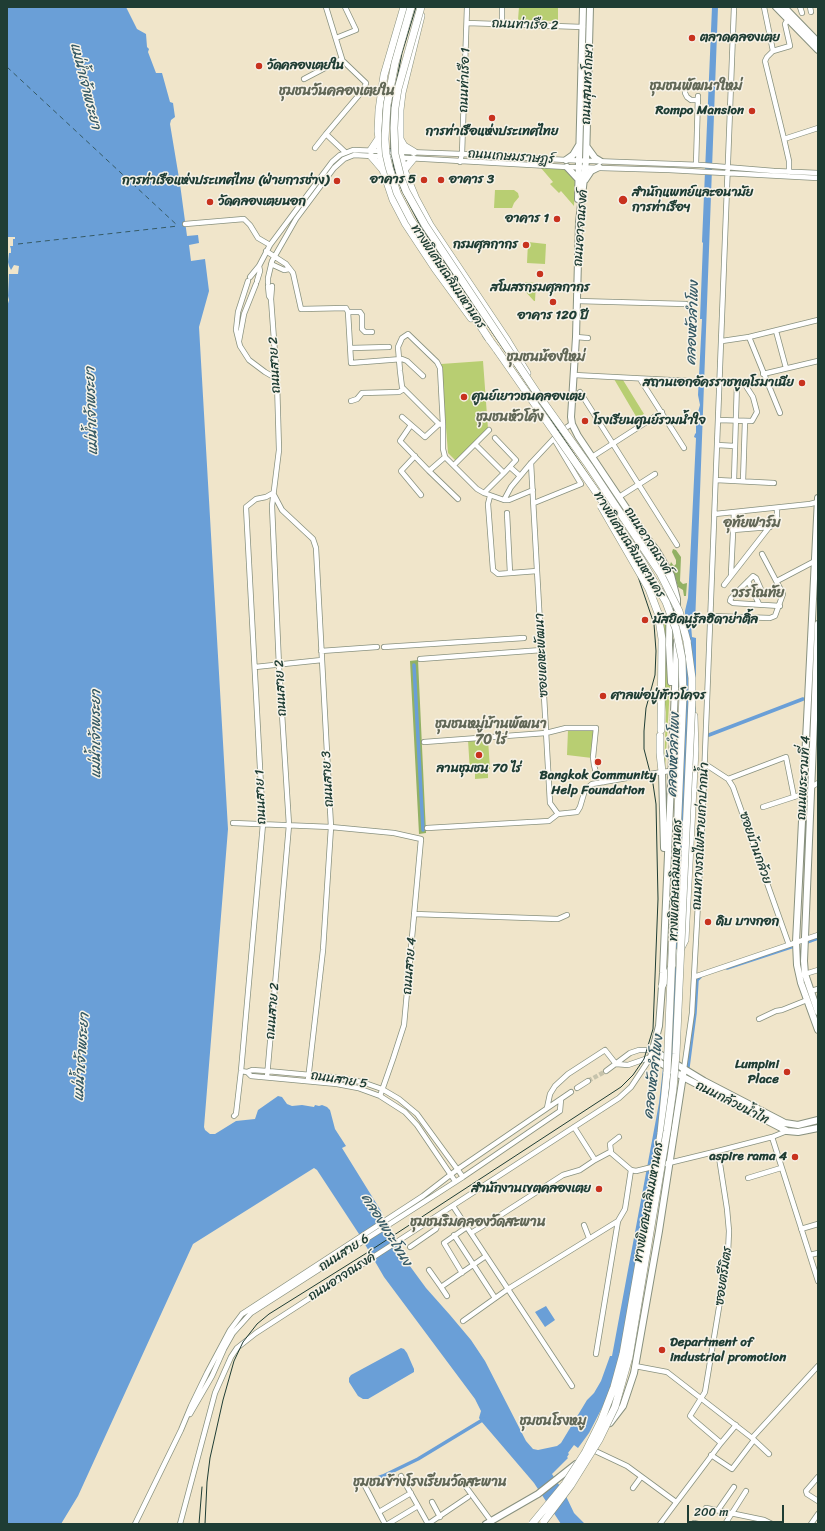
<!DOCTYPE html>
<meta charset="utf-8">
<style>
body{margin:0}
#map{position:relative;width:825px;height:1531px;overflow:hidden;background:#f0e5ca;font-family:Sriracha,sans-serif}
canvas{display:block}
.frame{position:absolute;inset:0;border:8px solid #1f3d34;pointer-events:none}
.scale{position:absolute;left:687px;top:1505px;width:97px;height:18px;box-sizing:border-box;border:2px solid #1f3d34;border-top:0;padding-left:5px;font-size:12px;line-height:14px;white-space:nowrap;color:#1f3d34;-webkit-text-stroke:3px #f7f3e8;paint-order:stroke}
</style>
<div id="map">
<canvas width="825" height="1531"></canvas>
<div class="frame"></div>
<div class="scale">200 m</div>
</div>
<script>
const g = document.querySelector('canvas').getContext('2d');
g.lineJoin = 'round';
function paint(path, color) {
  g.fillStyle = color;
  g.fill(path, 'evenodd');
}
function poly(rows) {
  const path = new Path2D();
  for (const r of rows) {
    path.moveTo(r[0], r[1]);
    for (let i = 2; i < r.length; i += 2) path.lineTo(r[i], r[i + 1]);
  }
  return path;
}
function trace(path, color, width, dash) {
  g.strokeStyle = color;
  g.lineWidth = width;
  g.lineCap = dash ? 'butt' : 'round';
  g.setLineDash(dash || []);
  g.stroke(path);
}
function label(font, color, halo, rows, align = 'center') {
  g.font = font + ' Sriracha,"Playpen Sans Thai",sans-serif';
  g.lineWidth = 3;
  g.setLineDash([]);
  g.textBaseline = 'middle';
  g.strokeStyle = halo;
  g.fillStyle = color;
  for (const [text, x, y, turn = 0] of rows) {
    g.save();
    g.translate(x, y);
    g.rotate((+turn || 0) * Math.PI / 180);
    g.textAlign = isNaN(turn) ? turn : align;
    if (halo) g.strokeText(text, 0, 0);
    g.fillText(text, 0, 0);
    g.restore();
  }
}
paint(poly([
 [519,7,558,7,558,21,518,20],
 [541,168,566,169,575,180,574,206,561,191,559,193,550,184,553,182],
 [495,190,514,190,518,193,519,197,514,203,512,208,494,208],
 [528,242,546,244,545,264,527,263],
 [525,282,536,283,535,301,534,301,524,290],
 [483,361,488,429,456,461,448,453,441,364],
 [614,379,623,380,644,414,637,418],
 [668,622,670,688,665,769,664,768,666,712,663,689,662,623],
 [568,730,595,730,592,758,567,755],
 [488,739,490,769,488,769,488,778,475,779,475,772,470,772,468,740]
]), '#b8ce72');
paint(poly([
 [673,549,676,550,681,557,680,581,683,584,687,583,686,596,684,596,683,590,678,587,676,580,670,565,671,562,674,566,676,564,676,560,672,552],
 [418,660,426,833,419,834,410,661]
]), '#92b164');
paint(poly([
 [7,7,126,7,137,29,146,34,147,47,149,49,148,52,156,73,162,73,170,102,173,103,175,117,171,120,170,124,180,184,187,236,198,235,199,243,189,245,191,261,205,259,209,291,199,327,228,829,204,1127,205,1130,210,1134,215,1134,236,1121,255,1119,258,1110,278,1096,282,1097,287,1104,292,1106,302,1105,314,1107,315,1105,319,1106,322,1105,327,1107,330,1110,335,1129,346,1146,342,1148,381,1211,391,1235,404,1258,426,1288,450,1315,471,1340,485,1361,526,1441,533,1449,538,1450,557,1446,561,1443,587,1400,594,1393,601,1381,610,1356,612,1356,659,1103,665,1050,684,694,685,611,688,598,690,563,696,438,694,437,695,434,696,433,696,419,700,405,698,395,702,319,700,319,703,243,702,242,712,7,718,7,700,492,695,624,691,625,692,637,696,638,696,702,678,1063,612,1394,604,1404,589,1433,578,1448,574,1445,568,1453,569,1454,567,1457,568,1458,552,1474,565,1494,574,1513,585,1524,561,1524,534,1483,481,1421,479,1418,481,1411,475,1399,384,1277,359,1234,317,1170,314,1168,193,1244,78,1496,61,1524,7,1524,7,307,9,300,8,296,9,274,18,274,19,266,14,265,11,270,9,266,8,262,9,253,11,253,11,249,10,246,13,246,13,239,15,239,15,237,8,237,7,238,7,216,8,214,7,214],
 [546,1306,555,1320,545,1327,535,1312],
 [401,1348,404,1349,407,1353,414,1369,414,1372,368,1399,363,1399,358,1396,349,1382,349,1378,351,1375]
]), '#6a9fd7');
trace(poly([
 [414,665,423,830],
 [709,735,803,699],
 [807,942,818,938],
 [727,968,794,946],
 [688,1067,695,1013,697,980,700,977],
 [356,1486,383,1476,418,1459,484,1419]
]), '#6a9fd7', 3.5);
trace(poly([
 [7,67,178,226],
 [18,244,178,226]
]), '#365a65', 1, [5, 4]);
trace(poly([
 [588,1081,606,1071]
]), '#c6c3ac', 4.5, [4.5, 2]);
const minor = poly([
 [764,7,773,51],
 [800,7,802,13],
 [810,7,811,12],
 [788,19,785,24,790,46,773,51,767,57,765,61,784,139,789,161,789,172],
 [467,23,583,27],
 [502,24,502,7],
 [336,38,356,30,345,7],
 [342,60,366,83,364,89,326,134,345,152],
 [304,79,342,59,326,7],
 [685,84,685,93,687,97,691,100,698,100],
 [784,139,818,128],
 [315,148,326,134],
 [460,162,462,154,467,7],
 [696,165,698,96],
 [185,224,244,219,250,225,258,238,270,245],
 [266,251,286,264,293,273,301,309,346,308,348,312,351,363,402,359,407,361,423,376],
 [271,264,284,270,289,269],
 [250,277,259,266,270,245,332,162,340,155,353,150,462,154,566,160,701,165,774,171,818,173],
 [248,281,238,312,236,330,240,346,249,360,265,372,277,379],
 [257,281,260,271,259,266],
 [268,283,268,278,272,261,296,219,334,168,344,159,354,155,567,167,669,170,818,178],
 [268,286,269,296,271,299],
 [577,301,686,304],
 [348,312,360,312,362,315,362,329,365,332,372,332],
 [776,331,786,368],
 [576,337,588,338],
 [749,337,780,413],
 [239,341,244,314,256,284],
 [722,341,749,337,818,320],
 [351,348,389,347],
 [763,374,818,361],
 [574,375,690,381],
 [640,379,684,448],
 [580,392,677,545],
 [351,401,357,399,362,393,399,392,404,389],
 [402,417,425,437,439,424],
 [718,420,752,421,757,412,753,397,744,383,720,381],
 [411,425,400,441,429,471],
 [443,425,439,424,402,387,400,371,398,347,402,338,408,334,437,362,440,368,443,425,443,449,445,457,477,489,484,493,504,500,511,487,531,463,560,432,570,425],
 [475,444,504,473,516,460,495,438],
 [717,445,735,446],
 [415,456,401,471,421,495],
 [445,457,429,471,458,499],
 [592,457,662,412],
 [531,463,550,803,558,814,577,812,580,807,585,790,592,784,662,772,670,771],
 [454,465,489,430],
 [510,467,520,476],
 [716,480,774,483],
 [734,481,737,382],
 [743,481,745,421],
 [484,493,504,473],
 [490,496,488,504,493,570,498,574,537,571],
 [619,497,655,474],
 [504,500,509,500,533,490],
 [534,503,581,484,554,439],
 [507,513,510,573],
 [715,514,810,504,818,502],
 [733,530,770,527],
 [731,574,734,512],
 [748,581,759,604],
 [777,581,815,561],
 [724,585,777,517,777,508],
 [763,594,756,578,753,576,731,598,730,601,733,603,780,606],
 [711,616,770,618,775,616,783,594,762,554],
 [384,647,524,638],
 [321,651,377,647],
 [420,659,542,650],
 [255,667,322,660],
 [424,742,546,733,566,728,596,728,593,757,594,765,596,773,604,782],
 [705,764,728,779,733,787,789,945],
 [728,779,786,757,794,797],
 [811,787,818,783],
 [763,807,803,794],
 [233,823,331,827,394,833,421,839,404,1025,393,1059,380,1096],
 [427,828,549,821,558,814],
 [414,914,558,919,567,915],
 [805,974,818,970],
 [694,977,818,935],
 [811,991,818,989],
 [759,1019,776,1011,782,1010,807,1000],
 [616,1064,628,1065,651,1057],
 [684,1069,692,1013,702,830,734,7],
 [241,1071,247,1072,251,1076,337,1084,358,1088,380,1096,405,1112,417,1125,455,1181],
 [606,1071,630,1053,639,1050,653,1050],
 [247,1072,252,1070,267,1071,332,1077,362,1082,382,1089,399,1099,417,1114,463,1177],
 [267,1077,289,825,279,666,272,506,279,450,277,381,271,299,272,286],
 [577,1088,588,1081],
 [547,1108,550,1094,555,1086,568,1074,605,1050,616,1064],
 [234,1116,236,1114,241,1071,263,824,246,507,256,499,266,497,273,493,282,510,313,539,316,548,331,827,323,950,308,1080],
 [574,1127,595,1160,610,1152,631,1170,636,1171,718,1151,772,1137,787,1131],
 [772,1137,818,1281],
 [611,1152,610,1144,619,1137],
 [748,1178,781,1168],
 [453,1206,572,1386],
 [584,1225,589,1238],
 [801,1229,818,1224],
 [471,1233,499,1216,563,1175,580,1170,595,1160],
 [454,1235,495,1298],
 [410,1247,436,1229,438,1224,433,1219],
 [810,1255,818,1253],
 [429,1270,441,1287,486,1256],
 [462,1273,444,1243,467,1227],
 [441,1287,447,1296],
 [463,1321,508,1289,618,1221,625,1209,631,1170],
 [596,1354,618,1221],
 [635,1366,667,1372,752,1438,769,1454],
 [190,1414,212,1376,224,1349,233,1333,251,1313,463,1177,560,1111,561,1099],
 [752,1438,818,1366],
 [721,1443,736,1425],
 [591,1449,627,1466,676,1502],
 [711,1455,732,1469,754,1440],
 [458,1476,491,1521],
 [818,1477,806,1491,807,1494,818,1501],
 [365,1486,385,1524],
 [633,1488,641,1477],
 [432,1502,440,1517],
 [418,1506,428,1524],
 [706,1508,764,1520,772,1524],
 [718,1510,734,1487],
 [379,1512,411,1493],
 [694,1523,698,1524],
 [135,1524,181,1430,191,1406,207,1373,230,1330,242,1314,423,1196,458,1169,571,1092],
 [180,1524,215,1393,231,1357,237,1348,256,1333,619,1098,631,1087,651,1057],
 [388,1524,418,1506,401,1476],
 [428,1524,468,1497],
 [660,1524,721,1443,694,1420,690,1416,705,1392,728,1253,729,1231,727,1209,718,1151],
 [725,1524,746,1491],
 [811,1524,818,1514]
]);
const major = poly([
 [590,7,586,161,579,222,576,337,571,417,572,424,578,436,643,533,657,551,671,575,677,599,677,630],
 [776,7,818,50],
 [784,7,818,42],
 [587,147,595,158,600,161],
 [566,160,573,155,579,145],
 [567,167,579,180],
 [585,180,591,171,599,167],
 [578,199,583,7],
 [818,498,796,942,797,965,801,983,818,1030],
 [650,548,667,577,670,590,669,645,671,682],
 [818,624,804,961,805,974,818,1012],
 [677,641,663,973,659,1026,651,1057,683,1077,787,1131,798,1132,818,1128],
 [662,772,664,848],
 [653,1050,704,1081,785,1123,798,1125,818,1120],
 [610,1423,623,1406,634,1373,659,1231,684,1069],
 [486,1524,538,1494,576,1464]
]);
const highway = poly([
 [404,7,384,75,379,110,378,131,383,170,393,200,405,223,436,270,471,318],
 [421,16,402,93,400,110,400,152,404,170,416,199,430,225,507,340,527,373],
 [400,139,404,146,414,152],
 [371,150,379,138],
 [371,156,383,170],
 [404,170,413,159],
 [486,335,497,350],
 [658,613,662,639,661,730],
 [687,641,692,678,692,706],
 [660,736,660,753,662,772],
 [662,986,685,940,695,750,694,716],
 [657,1159,661,1133,667,1072]
]);
trace(minor, '#88917f', 6);
trace(major, '#88917f', 8);
trace(highway, '#88917f', 8);
trace(minor, '#fff', 4.5);
trace(major, '#fff', 6);
trace(highway, '#fff', 7);
trace(poly([
 [199,1524,202,1487],
 [205,1524,207,1482,210,1458,223,1400,234,1361,243,1342,257,1324,269,1314,365,1254,621,1087,633,1075,644,1059,653,1029,658,899,656,804,653,784,644,749,644,731,646,708,655,675,656,651,654,624,623,532,614,513,421,227,402,191,394,168,391,151,391,109,402,53,416,7]
]), '#1f3d34', 1);
const highwayBridge = poly([
 [411,7,395,63,387,105,385,139,386,154,389,167,397,193,411,220,489,339],
 [421,7,398,89,395,108,394,128,395,154,401,178,406,191,425,225,539,396,589,466,660,573,679,611,687,641],
 [497,350,594,489,642,561,666,602,676,629,682,659,683,695,667,1072],
 [601,506,649,589,658,613],
 [544,1521,571,1485,599,1440,615,1407,629,1357,667,1131,673,1089,676,1054,692,700],
 [532,1524,565,1484,585,1453,601,1421,614,1387,623,1354,657,1159]
]);
trace(highwayBridge, '#88917f', 8, []);
trace(highwayBridge, '#fff', 7);
for (const [x, y, r, color] of [
 [692,38,4,"#c8321e"],
 [259,66,4,"#c8321e"],
 [752,111,4,"#c8321e"],
 [492,118,4,"#c8321e"],
 [424,180,4,"#c8321e"],
 [441,180,4,"#c8321e"],
 [337,181,4,"#c8321e"],
 [623,200,5,"#c8321e"],
 [210,202,4,"#c8321e"],
 [557,219,4,"#c8321e"],
 [526,245,4,"#c8321e"],
 [540,274,4,"#c8321e"],
 [553,302,4,"#c8321e"],
 [802,383,4,"#c8321e"],
 [464,397,4,"#c8321e"],
 [585,421,4,"#c8321e"],
 [645,620,4,"#c8321e"],
 [603,696,4,"#c8321e"],
 [479,755,4,"#c8321e"],
 [598,762,4,"#c8321e"],
 [708,922,4,"#c8321e"],
 [787,1072,4,"#c8321e"],
 [795,1157,4,"#c8321e"],
 [599,1189,4,"#c8321e"],
 [662,1350,4,"#c8321e"]
]) {
  const dot = new Path2D();
  dot.arc(x, y, r, 0, 2 * Math.PI);
  g.fillStyle = color;
  g.fill(dot);
  trace(dot, '#f7f3e8', 1.5);
}
label('13px', '#1f3d34', '#f7f3e8', [
 ["ถนนท่าเรือ 2",525,25,2],
 ["ถนนท่าเรือ 1",465,80,-88],
 ["ถนนสุนทรโกษา",588,84,-88],
 ["ถนนเกษมราษฎร์",511,157,4],
 ["ถนนอาจณรงค์",581,228,-86],
 ["ทางพิเศษเฉลิมมหานคร",448,277,56],
 ["ถนนสาย 2",275,365,-93],
 ["ถนนอาจณรงค์",648,541,57],
 ["ทางพิเศษเฉลิมมหานคร",629,545,58],
 ["ซอยเคหะพัฒนา",542,655,-93],
 ["ถนนสาย 2",281,688,-93],
 ["ถนนพระรามที่ 4",804,778,-87],
 ["ถนนสาย 3",328,779,-93],
 ["ถนนสาย 1",261,797,-92],
 ["ถนนทางรถไฟสายเก่าปากน้ำ",701,836,-87],
 ["ซอยบ้านกล้วย",755,848,71],
 ["ทางพิเศษเฉลิมมหานคร",676,880,-88],
 ["ถนนสาย 4",410,966,-85],
 ["ถนนสาย 2",273,1011,-85],
 ["ถนนสาย 5",339,1080,9],
 ["ถนนกล้วยน้ำไท",732,1103,27],
 ["ทางพิเศษเฉลิมมหานคร",649,1202,-80],
 ["ถนนสาย 6",344,1253,-33],
 ["ซอยตรีมิตร",724,1276,-82],
 ["ถนนอาจณรงค์",342,1277,-33]
]);
label('bold 13px', '#1f3d34', '#f7f3e8', [
 ["ตลาดคลองเตย",700,38],
 ["วัดคลองเตยใน",267,66],
 ["Rompo Mansion",744,111,"right"],
 ["การท่าเรือแห่งประเทศไทย",492,132,"center"],
 ["อาคาร 5",416,180,"right"],
 ["อาคาร 3",449,180],
 ["การท่าเรือแห่งประเทศไทย (ฝ่ายการช่าง)",329,181,"right"],
 ["สำนักแพทย์และอนามัย",632,193],
 ["การท่าเรือฯ",632,208],
 ["วัดคลองเตยนอก",218,202],
 ["อาคาร 1",549,219,"right"],
 ["กรมศุลกากร",518,245,"right"],
 ["สโมสรกรมศุลกากร",540,288,"center"],
 ["อาคาร 120 ปี",553,316,"center"],
 ["สถานเอกอัครราชทูตโรมาเนีย",794,383,"right"],
 ["ศูนย์เยาวชนคลองเตย",472,397],
 ["โรงเรียนศูนย์รวมน้ำใจ",593,421],
 ["มัสยิดนูรู้ลฮิดาย่าติ้ล",653,620],
 ["ศาลพ่อปู่ท้าวโคจร",611,696],
 ["ลานชุมชน 70 ไร่",479,769,"center"],
 ["Bangkok Community",598,776,"center"],
 ["Help Foundation",598,791,"center"],
 ["ดิบ บางกอก",716,922],
 ["Lumpini",779,1065,"right"],
 ["Place",779,1080,"right"],
 ["aspire rama 4",787,1157,"right"],
 ["สำนักงานเขตคลองเตย",591,1189,"right"],
 ["Department of",670,1343],
 ["industrial promotion",670,1358]
], 'left');
label('italic 14px', '#365a65', '#f7f3e8', [
 ["แม่น้ำเจ้าพระยา",85,86,76],
 ["คลองหัวลำโพง",693,323,-88],
 ["แม่น้ำเจ้าพระยา",92,411,-92],
 ["แม่น้ำเจ้าพระยา",96,734,-90],
 ["คลองหัวลำโพง",674,755,-88],
 ["แม่น้ำเจ้าพระยา",82,1057,-86],
 ["คลองหัวลำโพง",654,1077,-83],
 ["คลองพระโขนง",386,1230,58]
]);
label('bold 14px', '#626857', '#f7f3e8', [
 ["ชุมชนพัฒนาใหม่",696,86],
 ["ชุมชนวันคลองเตยใน",337,91],
 ["ชุมชนน้องใหม่",546,357],
 ["ชุมชนหัวโค้ง",510,417],
 ["อุทัยฟาร์ม",752,523],
 ["วรรโณทัย",758,593],
 ["ชุมชนหมู่บ้านพัฒนา",491,724],
 ["70 ไร่",491,740],
 ["ชุมชนริมคลองวัดสะพาน",478,1222],
 ["ชุมชนโรงหมู",553,1421],
 ["ชุมชนข้างโรงเรียนวัดสะพาน",430,1482]
]);
</script>
